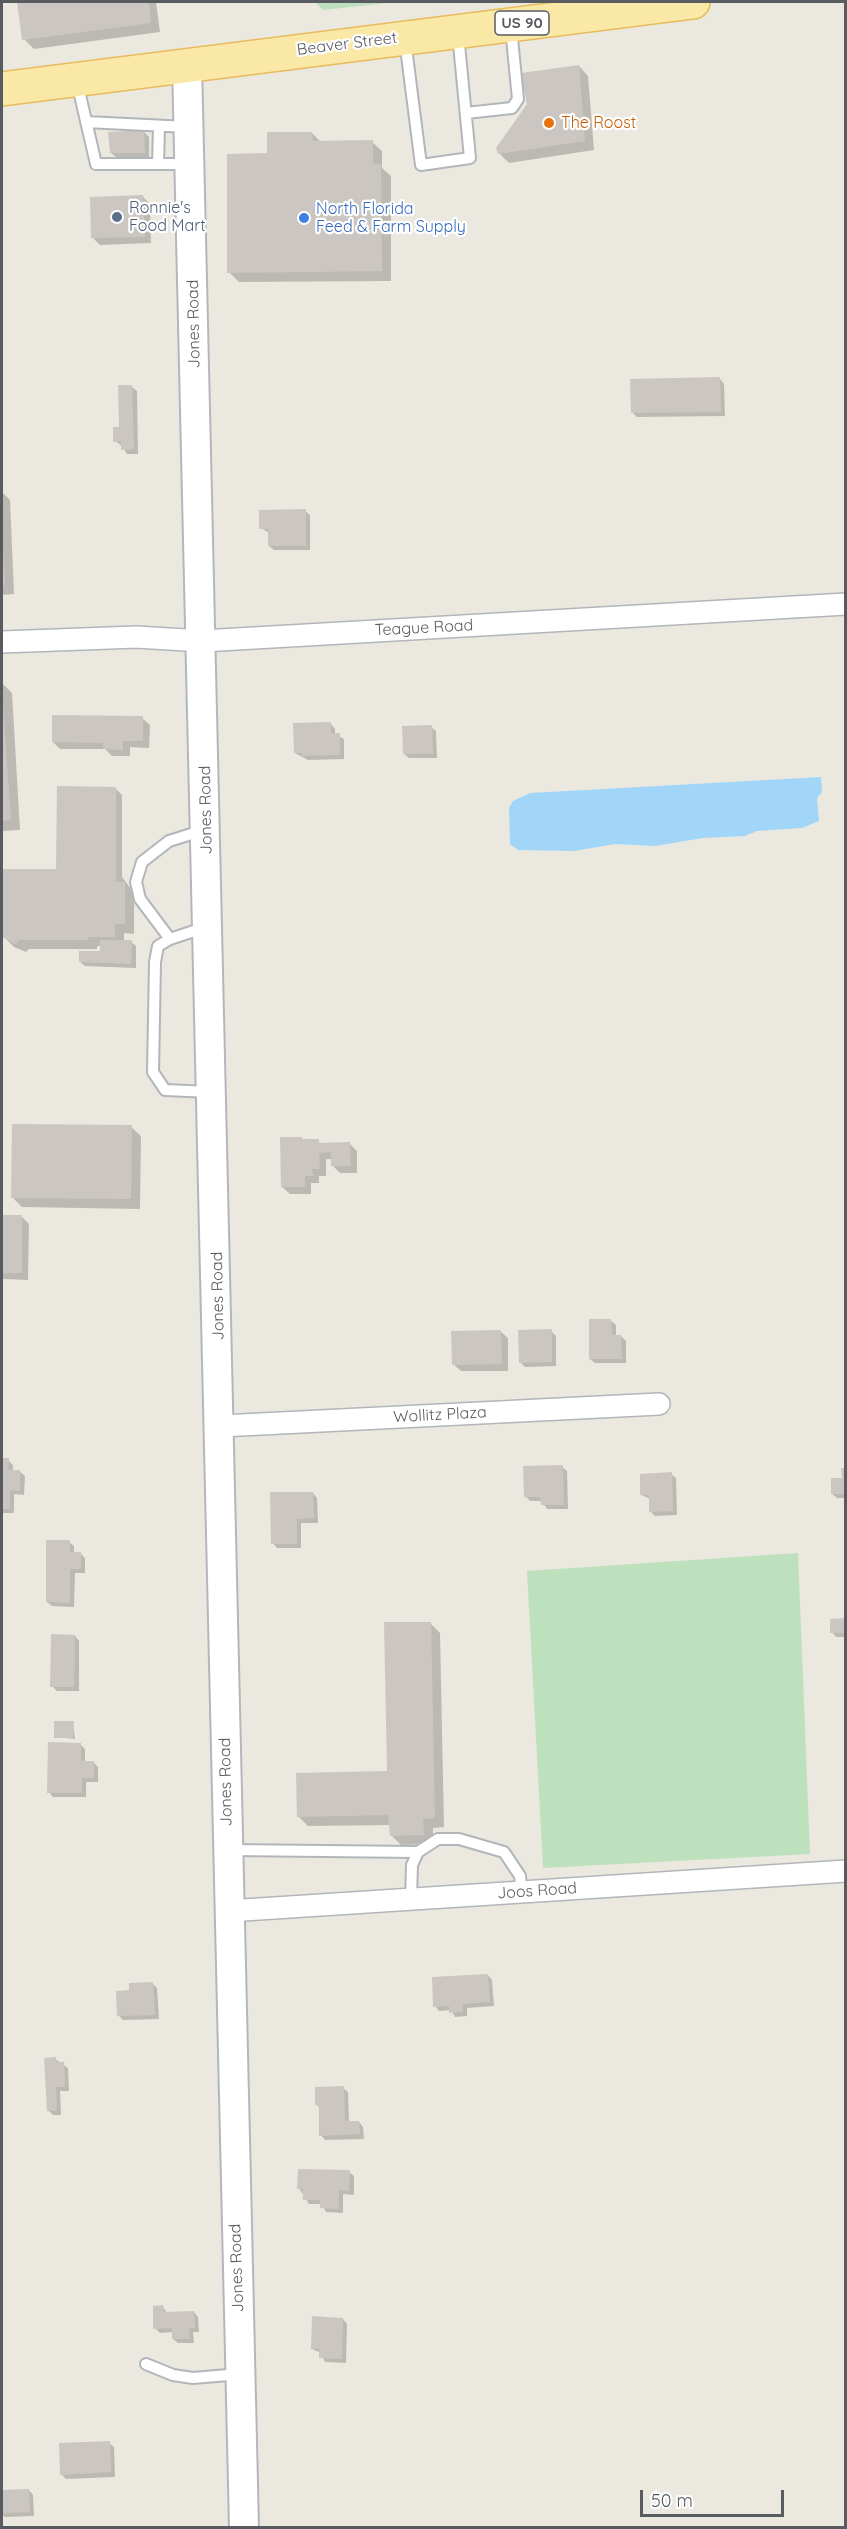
<!DOCTYPE html>
<style>
body{margin:0}
#map{position:relative;width:847px;height:2529px;overflow:hidden;background:#ebe8e0;font-family:Quicksand,sans-serif}
canvas{display:block}
.frame{position:absolute;inset:0;border:3px solid #585c60;pointer-events:none}
.scale{position:absolute;left:640px;top:2490px;width:144px;height:27px;box-sizing:border-box;border:3px solid #585c60;border-top:0;padding-left:8px;font-size:18px;line-height:21px;white-space:nowrap;color:#585c60;-webkit-text-stroke:4px #fff;paint-order:stroke}
</style>
<div id="map">
<canvas width="847" height="2529"></canvas>
<div class="frame"></div>
<div class="scale">50 m</div>
</div>
<script>
const g = document.querySelector('canvas').getContext('2d');
g.lineJoin = 'round';
function paint(path, color) {
  g.fillStyle = color;
  g.fill(path, 'evenodd');
}
function poly(rows) {
  const path = new Path2D();
  for (const r of rows) {
    path.moveTo(r[0], r[1]);
    for (let i = 2; i < r.length; i += 2) path.lineTo(r[i], r[i + 1]);
  }
  return path;
}
function trace(path, color, width, dash) {
  g.strokeStyle = color;
  g.lineWidth = width;
  g.lineCap = dash ? 'butt' : 'round';
  g.setLineDash(dash || []);
  g.stroke(path);
}
function label(font, color, halo, rows, align = 'center') {
  g.font = font + ' Quicksand,sans-serif';
  g.lineWidth = 4.5;
  g.setLineDash([]);
  g.textBaseline = 'middle';
  g.strokeStyle = halo;
  g.fillStyle = color;
  for (const [text, x, y, turn = 0] of rows) {
    g.save();
    g.translate(x, y);
    g.rotate((+turn || 0) * Math.PI / 180);
    g.textAlign = isNaN(turn) ? turn : align;
    if (halo) g.strokeText(text, 0, 0);
    g.fillText(text, 0, 0);
    g.restore();
  }
}
paint(poly([
 [315,2,397,2,323,10],
 [798,1553,810,1854,543,1868,527,1571]
]), '#bee1bd');
paint(poly([
 [821,777,822,792,817,798,819,821,802,828,757,831,745,836,703,838,655,846,615,844,574,851,518,850,510,844,509,808,513,801,530,793]
]), '#a1d6f9');
paint(poly([
 [19,2,156,2,160,32,34,49,24,39],
 [579,66,588,76,594,150,509,163,499,153],
 [144,132,149,137,149,157,116,157,111,153],
 [312,133,321,142,372,142,382,151,382,168,391,176,391,281,239,282,229,272,269,155],
 [142,196,150,204,151,243,100,245,93,238],
 [720,379,724,384,725,416,637,417,632,412],
 [132,387,137,391,138,454,127,454,122,446,115,441],
 [2,492,10,500,14,594,2,595],
 [305,511,310,515,310,550,274,550,269,546,269,533,261,528],
 [2,683,12,693,20,830,2,831],
 [142,718,150,725,149,748,130,747,130,756,112,756,105,749,60,749,53,742],
 [331,724,335,729,335,734,344,739,344,759,308,760,295,753],
 [431,727,436,731,437,758,409,758,404,754],
 [115,788,122,795,122,877,134,893,134,934,124,933,124,942,131,942,136,946,136,968,85,966,80,962,101,953,101,946,97,946,97,949,29,949,26,952,14,947,4,937,6,933,2,927,2,872,57,870],
 [131,1127,141,1136,140,1209,22,1207,12,1197],
 [302,1138,304,1141,318,1141,322,1145,350,1144,357,1151,357,1173,340,1173,333,1166,333,1159,326,1159,326,1176,319,1176,319,1183,311,1183,311,1194,290,1194,282,1187],
 [2,1216,22,1217,29,1224,28,1280,2,1279],
 [611,1321,616,1325,616,1336,621,1336,626,1341,626,1363,595,1363,590,1359],
 [500,1331,508,1338,508,1371,461,1371,453,1364],
 [551,1331,556,1336,556,1366,525,1367,520,1362],
 [2,1460,8,1460,13,1465,13,1472,20,1472,25,1476,24,1495,14,1494,14,1513,2,1513],
 [562,1467,567,1471,568,1509,547,1509,542,1501,530,1501,525,1496],
 [846,1469,846,1498,837,1498,832,1494,843,1480],
 [671,1474,676,1478,677,1515,655,1516,650,1511,650,1499,642,1495],
 [313,1493,317,1498,318,1523,301,1523,301,1548,277,1548,273,1543],
 [69,1542,74,1546,74,1553,80,1553,85,1558,85,1573,75,1573,74,1607,52,1606,47,1602],
 [846,1620,846,1637,836,1637,832,1632],
 [430,1623,440,1633,444,1827,433,1828,433,1844,401,1845,391,1835,390,1825,308,1826,299,1817,389,1772],
 [75,1636,79,1641,79,1691,57,1691,52,1686],
 [73,1722,75,1739,56,1737],
 [80,1744,85,1749,85,1763,94,1763,98,1767,98,1782,86,1782,86,1797,53,1797,49,1792],
 [488,1975,492,1980,494,2006,467,2008,467,2016,455,2017,451,2010,439,2011,435,2006],
 [153,1984,157,1988,159,2019,123,2020,118,2015,130,1992],
 [55,2059,68,2068,69,2091,60,2091,61,2115,53,2115,48,2110],
 [343,2088,348,2092,349,2123,359,2122,363,2127,364,2139,325,2140,321,2135,320,2108,317,2105],
 [349,2172,354,2176,354,2195,343,2194,343,2213,326,2212,322,2204,309,2204,299,2188],
 [163,2307,167,2313,194,2312,198,2317,199,2332,193,2332,194,2343,178,2343,173,2339,173,2332,160,2333,155,2328],
 [343,2319,347,2324,346,2363,325,2362,321,2353,312,2349],
 [109,2443,114,2447,115,2477,66,2479,61,2474],
 [29,2490,33,2495,34,2516,5,2517,2,2514,2,2491]
]), '#0003');
paint(poly([
 [17,2,149,2,151,23,22,40],
 [579,65,585,141,498,154,496,148,527,104,521,73],
 [144,130,145,153,110,153,108,132],
 [267,132,312,132,313,141,373,140,373,163,381,165,382,271,227,273,227,154,267,153],
 [143,195,145,237,91,238,90,197],
 [720,377,721,412,631,413,630,379],
 [118,385,132,385,134,449,121,450,121,441,113,442,113,427,119,427],
 [306,509,306,546,268,546,268,529,259,529,259,510],
 [2,554,3,554,5,585,2,585],
 [2,694,11,820,2,821],
 [52,715,143,716,143,741,123,741,123,750,103,749,103,743,52,742],
 [331,722,331,733,340,733,340,755,302,756,302,753,294,753,293,723],
 [432,725,433,754,403,754,402,726],
 [57,786,116,787,116,882,125,882,125,924,115,924,115,937,88,937,88,940,19,940,16,944,2,937,2,869,56,869],
 [100,940,132,940,131,964,79,962,79,951,100,951],
 [12,1124,132,1125,131,1199,11,1198],
 [280,1137,302,1137,302,1139,319,1139,319,1143,350,1142,351,1166,331,1166,331,1152,319,1153,320,1169,312,1169,313,1176,305,1176,305,1187,281,1187],
 [2,1215,22,1215,22,1273,2,1273],
 [589,1319,611,1319,612,1335,621,1335,622,1359,589,1359],
 [552,1329,552,1362,519,1363,518,1330],
 [501,1330,502,1364,452,1365,451,1331],
 [2,1458,9,1458,8,1470,20,1470,20,1491,10,1490,10,1509,2,1509],
 [563,1465,564,1505,541,1505,540,1497,524,1497,523,1466],
 [841,1468,846,1468,846,1494,831,1494,831,1478,842,1478],
 [672,1472,673,1511,649,1512,649,1495,640,1495,640,1474],
 [270,1492,313,1492,314,1518,297,1519,297,1544,271,1544],
 [46,1540,70,1540,70,1552,81,1552,81,1569,70,1569,70,1603,46,1602],
 [846,1618,846,1633,830,1633,830,1619],
 [384,1622,431,1622,435,1818,423,1819,424,1835,390,1836,388,1815,297,1817,296,1773,387,1771],
 [51,1634,75,1635,74,1687,50,1687],
 [54,1721,74,1721,73,1738,54,1738],
 [48,1742,81,1743,81,1761,94,1761,94,1778,82,1778,82,1793,47,1793],
 [488,1974,490,2002,463,2004,463,2012,449,2013,449,2006,433,2007,432,1977],
 [153,1982,155,2015,117,2016,116,1991,129,1990,129,1983],
 [56,2057,56,2062,64,2062,65,2087,56,2087,57,2111,47,2111,44,2058],
 [344,2086,345,2121,359,2121,360,2134,319,2136,319,2105,315,2105,315,2087],
 [298,2169,350,2170,349,2191,339,2190,339,2209,320,2208,320,2200,303,2200,303,2189,297,2189],
 [163,2305,164,2312,194,2311,195,2328,189,2328,190,2339,172,2339,172,2328,153,2329,153,2306],
 [312,2316,343,2318,342,2359,319,2358,319,2349,311,2349],
 [110,2441,111,2472,60,2475,59,2443],
 [29,2489,30,2512,2,2513,2,2490]
]), '#cbc6c1');
const lane = poly([
 [405,40,421,165,470,158,458,34],
 [77,82,96,164,188,164],
 [466,113,512,108,518,99,511,28],
 [86,122,188,127],
 [158,164,159,126],
 [206,927,170,939,158,946,155,962,153,1072,165,1090,211,1092],
 [170,939,140,899,136,882,142,862,169,841,204,830],
 [229,1850,418,1852],
 [411,1899,412,1865,418,1852,438,1839,459,1839,504,1852,520,1876,522,1892],
 [146,2364,173,2375,193,2378,240,2374]
]);
const street = poly([
 [2,642,136,637,202,641,846,604],
 [221,1426,659,1404],
 [228,1911,846,1871]
]);
const secondary = poly([
 [187,64,244,2528]
]);
const primary = poly([
 [2,89,693,2]
]);
trace(lane, '#b2b6ba', 14);
trace(street, '#b2b6ba', 24);
trace(secondary, '#b3b7bc', 32);
trace(primary, '#e8bb5b', 36);
trace(lane, '#fff', 10);
trace(street, '#fff', 21);
trace(secondary, '#fff', 28);
trace(primary, '#fae9a6', 33);
for (const [x, y, r, color] of [
 [549,123,6,"#e8710a"],
 [117,217,6,"#5c6f8a"],
 [304,218,6,"#3f7fe0"]
]) {
  const dot = new Path2D();
  dot.arc(x, y, r, 0, 2 * Math.PI);
  g.fillStyle = color;
  g.fill(dot);
  trace(dot, '#fff', 2);
}
for (const [x, y, w] of [
 [522,23,54]
]) {
  const box = new Path2D();
  box.roundRect(x - w / 2, y - 12, w, 24, 4.5);
  g.fillStyle = '#fff';
  g.fill(box);
  trace(box, '#585c60', 1.5);
}
label('bold 15px', '#585c60', null, [
 ["US 90",522,23]
]);
label('16px', '#585c60', '#fff', [
 ["Beaver Street",347,44,-7],
 ["Jones Road",194,324,-91],
 ["Teague Road",424,628,-3],
 ["Jones Road",206,810,-91],
 ["Jones Road",218,1296,-91],
 ["Wollitz Plaza",440,1415,-3],
 ["Jones Road",226,1782,-91],
 ["Joos Road",537,1891,-4],
 ["Jones Road",237,2268,-92]
]);
label('16px', '#c56008', '#fff', [
 ["The Roost",561,123]
], 'left');
label('16px', '#4e5e75', '#fff', [
 ["Ronnie's",129,208],
 ["Food Mart",129,226]
], 'left');
label('16px', '#366cbe', '#fff', [
 ["North Florida",316,209],
 ["Feed & Farm Supply",316,227]
], 'left');
</script>
